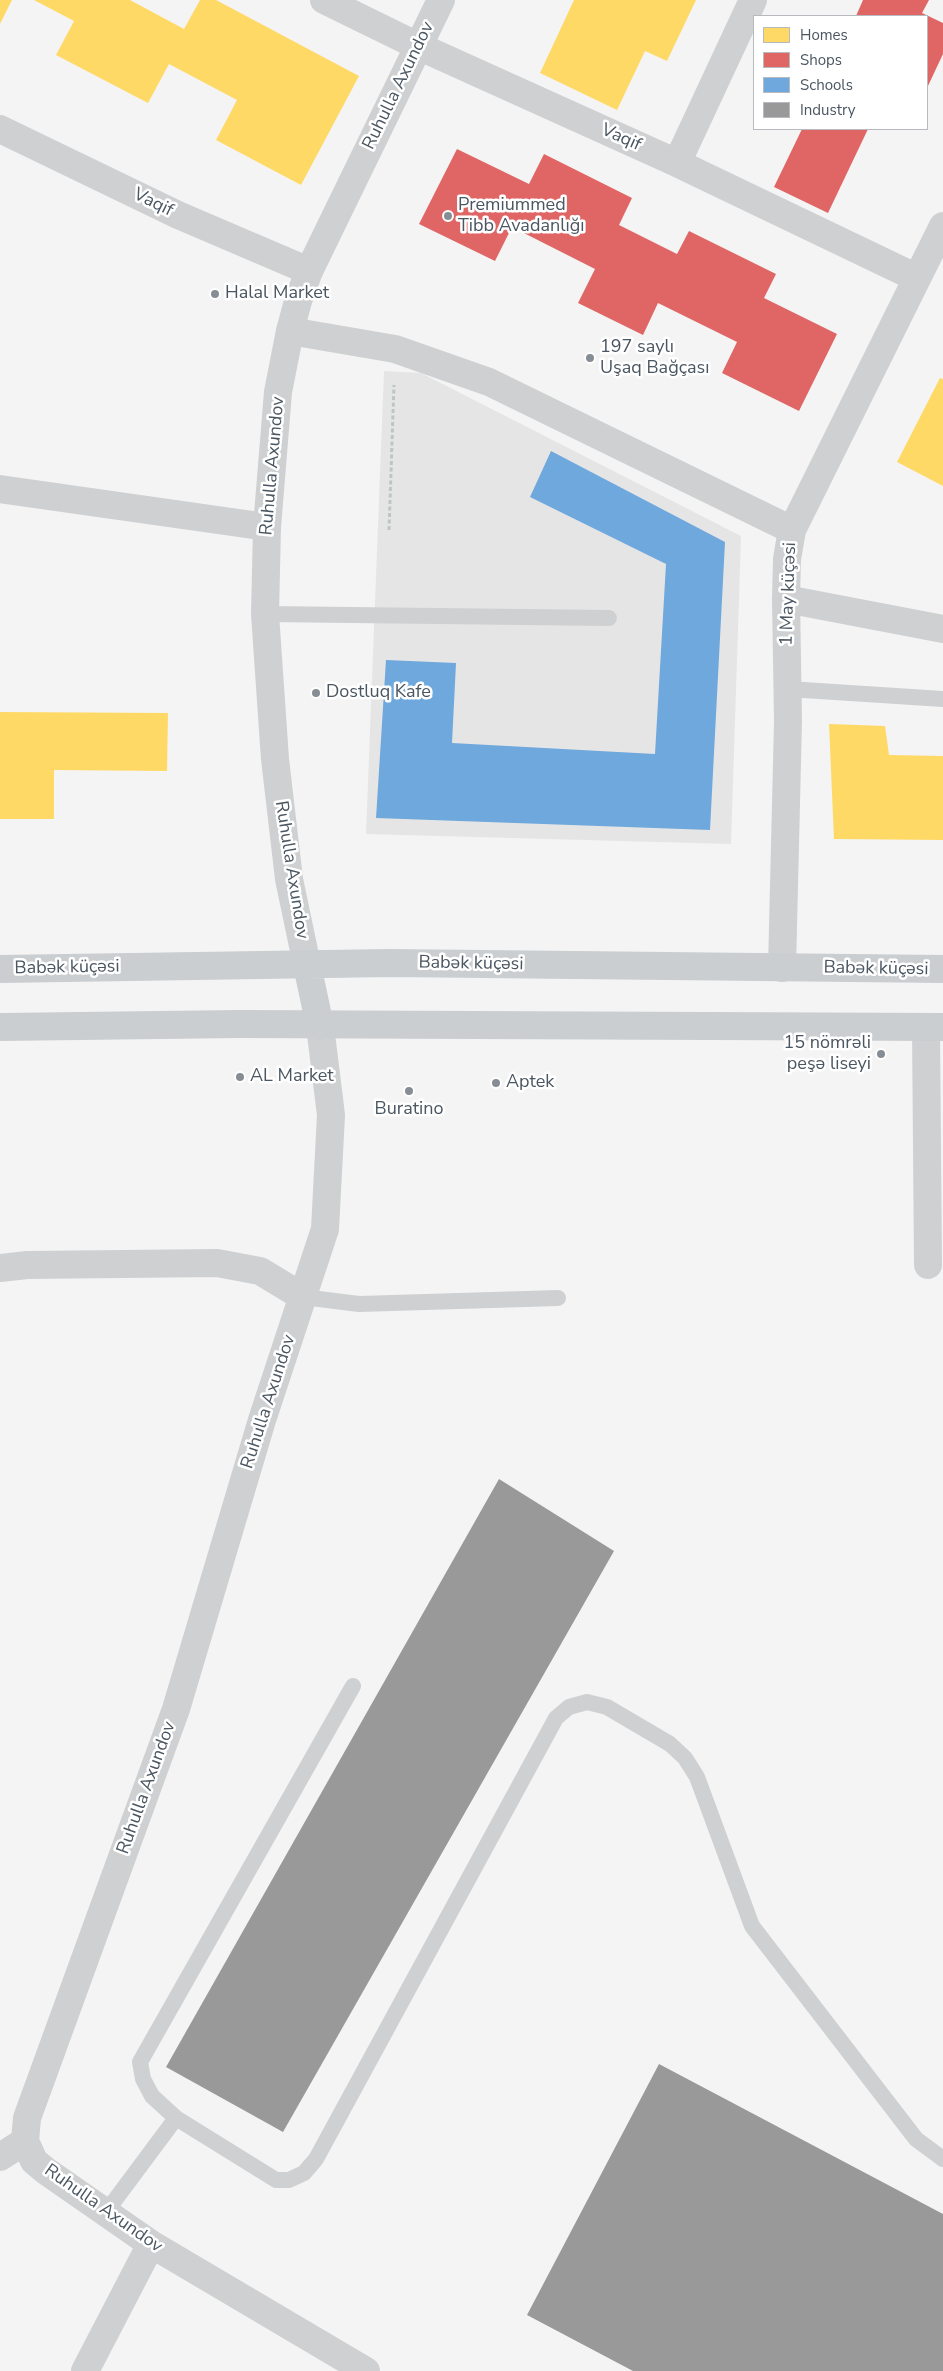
<!DOCTYPE html>
<meta charset="utf-8">
<style>
body{margin:0}
#map{position:relative;width:943px;height:2371px;overflow:hidden;background:#f4f4f4;font-family:"Nunito Sans",sans-serif}
canvas{display:block}
.legend{position:absolute;left:753px;top:15px;width:175px;height:115px;box-sizing:border-box;background:#fff;border:1px solid #b7bbc0;margin:0;padding:6px 9px;list-style:none;font-size:15px;color:#4a5661}
.legend li{display:flex;align-items:center;gap:10px;height:25px}
.legend b{width:25px;border:1px solid #b7bbc0}
</style>
<div id="map">
<canvas width="943" height="2371"></canvas>
<ul class="legend">
<li><b style="height:14px;background:#ffd966"></b>Homes</li>
<li><b style="height:14px;background:#e06666"></b>Shops</li>
<li><b style="height:14px;background:#6fa8dc"></b>Schools</li>
<li><b style="height:14px;background:#999"></b>Industry</li>
</ul>
</div>
<script>
const g = document.querySelector('canvas').getContext('2d');
g.lineJoin = 'round';
function paint(path, color) {
  g.fillStyle = color;
  g.fill(path, 'evenodd');
}
function poly(rows) {
  const path = new Path2D();
  for (const r of rows) {
    path.moveTo(r[0], r[1]);
    for (let i = 2; i < r.length; i += 2) path.lineTo(r[i], r[i + 1]);
  }
  return path;
}
function trace(path, color, width, dash) {
  g.strokeStyle = color;
  g.lineWidth = width;
  g.lineCap = dash ? 'butt' : 'round';
  g.setLineDash(dash || []);
  g.stroke(path);
}
function label(font, color, halo, rows, align = 'center') {
  g.font = font + ' "Nunito Sans",sans-serif';
  g.lineWidth = 5;
  g.setLineDash([]);
  g.textBaseline = 'middle';
  g.strokeStyle = halo;
  g.fillStyle = color;
  for (const [text, x, y, turn = 0] of rows) {
    g.save();
    g.translate(x, y);
    g.rotate((+turn || 0) * Math.PI / 180);
    g.textAlign = isNaN(turn) ? turn : align;
    if (halo) g.strokeText(text, 0, 0);
    g.fillText(text, 0, 0);
    g.restore();
  }
}
paint(poly([
 [384,371,421,373,741,536,731,844,366,834]
]), '#e6e5e6');
paint(poly([
 [0,0,12,0,0,24],
 [34,0,130,0,184,29,200,0,216,0,359,76,301,185,216,140,237,100,169,64,148,103,56,55,74,21],
 [574,0,696,0,667,61,645,51,617,110,540,73],
 [940,378,943,379,943,486,897,462],
 [0,712,168,713,167,771,54,770,54,819,0,819],
 [829,724,885,726,889,755,943,756,943,840,834,839]
]), '#ffd966');
paint(poly([
 [863,0,929,0,922,13,943,23,943,54,927,88,927,16,856,16],
 [802,129,868,129,828,213,774,187],
 [457,149,529,184,544,154,632,198,619,225,677,254,689,231,776,274,764,298,837,334,799,411,722,373,737,342,658,303,643,335,578,303,595,269,512,227,495,261,419,224]
]), '#e06666');
paint(poly([
 [551,451,725,542,710,830,376,818,386,660,456,663,452,743,655,754,666,564,530,497]
]), '#6fa8dc');
paint(poly([
 [499,1479,614,1551,283,2132,166,2067],
 [659,2064,943,2214,943,2371,633,2371,527,2315]
]), '#999');
trace(poly([
 [389,530,394,385]
]), '#bcc7c4', 3, [4, 2.5]);
trace(poly([
 [265,614,609,618],
 [788,689,943,699],
 [303,1297,359,1304,558,1298],
 [353,1686,140,2062,143,2079,152,2096,176,2118,276,2180,289,2180,304,2173,316,2159,556,1718,569,1707,587,1702,607,1707,670,1744,685,1758,697,1777,752,1926,916,2139,943,2159],
 [106,2212,176,2118]
]), '#ced0d2', 16);
trace(poly([
 [324,0,418,46,677,163,917,278],
 [0,129,178,215,309,271],
 [677,163,753,0],
 [290,331,395,349,489,382,792,530],
 [0,489,267,527],
 [786,599,943,629],
 [782,968,788,721,786,599,787,559,792,530,943,226],
 [320,1026,331,1115,325,1229,262,1420,176,1709,27,2118,25,2141,34,2161,46,2171,151,2244,366,2371],
 [926,1027,928,1265],
 [0,1268,27,1265,217,1263,260,1271,303,1297],
 [0,2157,25,2141],
 [85,2371,151,2244]
]), '#ced0d2', 28);
trace(poly([
 [307,965,289,879,275,759,265,614,267,527,278,392,290,331,298,301,309,271,441,0]
]), '#ced0d2', 28);
trace(poly([
 [307,965,320,1026],
 [0,969,391,963,943,969],
 [0,1027,240,1024,943,1027]
]), '#caced1', 28);
for (const [x, y, r, color] of [
 [448,216,5,"#868d94"],
 [215,294,5,"#868d94"],
 [590,358,5,"#868d94"],
 [316,693,5,"#868d94"],
 [881,1054,5,"#868d94"],
 [240,1077,5,"#868d94"],
 [496,1083,5,"#868d94"],
 [409,1091,5,"#868d94"]
]) {
  const dot = new Path2D();
  dot.arc(x, y, r, 0, 2 * Math.PI);
  g.fillStyle = color;
  g.fill(dot);
  trace(dot, '#fff', 2);
}
label('18px', '#4a5661', '#fff', [
 ["Ruhulla Axundov",399,86,-64],
 ["Vaqif",621,138,24],
 ["Vaqif",153,203,26],
 ["Ruhulla Axundov",273,466,-85],
 ["1 May küçəsi",789,594,-88],
 ["Ruhulla Axundov",291,870,81],
 ["Babək küçəsi",471,964,1],
 ["Babək küçəsi",67,968,-1],
 ["Babək küçəsi",876,969,1],
 ["Ruhulla Axundov",269,1402,-72],
 ["Ruhulla Axundov",147,1788,-70],
 ["Ruhulla Axundov",103,2209,35]
]);
label('18px', '#4a5661', '#fff', [
 ["Premiummed",458,206],
 ["Tibb Avadanlığı",458,227],
 ["Halal Market",225,294],
 ["197 saylı",600,348],
 ["Uşaq Bağçası",600,369],
 ["Dostluq Kafe",326,693],
 ["15 nömrәli",871,1044,"right"],
 ["peşә liseyi",871,1065,"right"],
 ["AL Market",250,1077],
 ["Aptek",506,1083],
 ["Buratino",409,1110,"center"]
], 'left');
</script>
